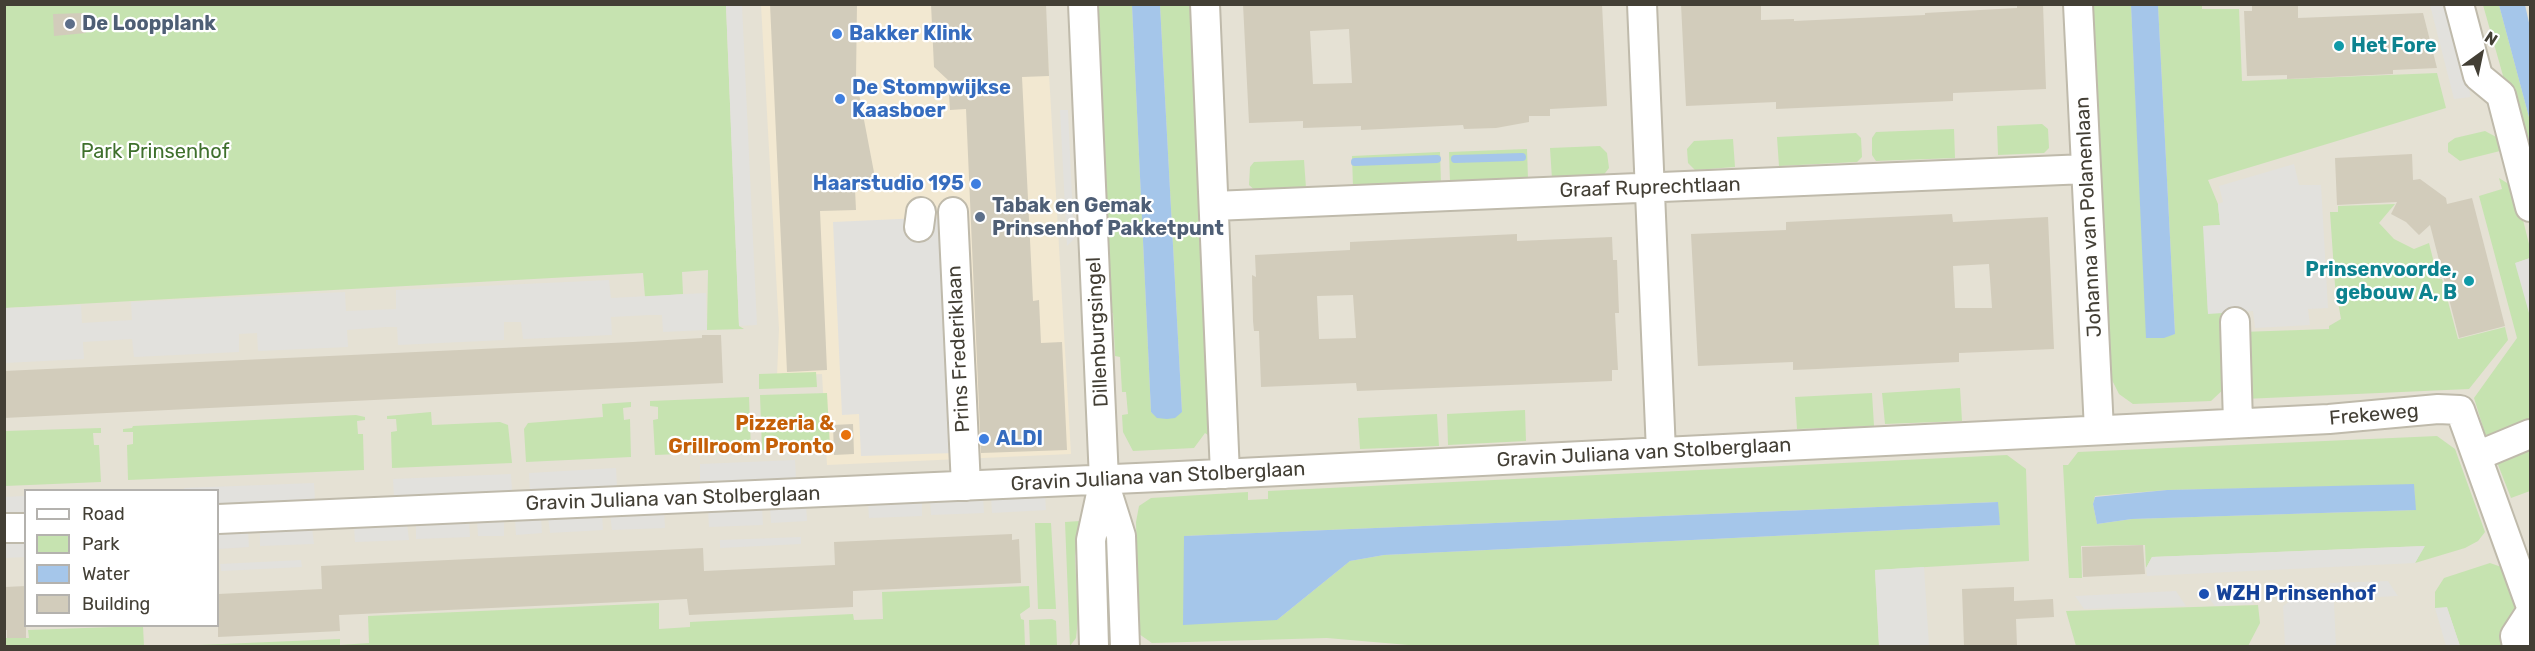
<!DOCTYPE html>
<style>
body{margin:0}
#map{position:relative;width:2535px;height:651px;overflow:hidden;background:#f1efe5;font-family:Rubik,sans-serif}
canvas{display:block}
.frame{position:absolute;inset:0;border:6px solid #433f35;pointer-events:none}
.legend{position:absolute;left:24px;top:489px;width:195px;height:138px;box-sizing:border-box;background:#fff;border:2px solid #b4b2ae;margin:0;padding:8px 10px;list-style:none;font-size:18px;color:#433f35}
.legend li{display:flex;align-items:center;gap:12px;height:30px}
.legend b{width:30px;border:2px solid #b4b2ae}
.north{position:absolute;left:2451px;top:24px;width:60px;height:60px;-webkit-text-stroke:4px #fff;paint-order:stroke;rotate:33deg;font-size:16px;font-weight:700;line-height:24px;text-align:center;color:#433f35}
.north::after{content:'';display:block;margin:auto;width:21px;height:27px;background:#433f35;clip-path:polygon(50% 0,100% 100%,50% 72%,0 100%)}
</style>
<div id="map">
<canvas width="2535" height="651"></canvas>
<div class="frame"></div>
<ul class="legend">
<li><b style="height:8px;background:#fff"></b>Road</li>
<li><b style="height:16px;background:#c6e3b0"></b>Park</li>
<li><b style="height:16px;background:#a5c6ea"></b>Water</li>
<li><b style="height:16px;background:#d2ccbb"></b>Building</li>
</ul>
<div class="north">N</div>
</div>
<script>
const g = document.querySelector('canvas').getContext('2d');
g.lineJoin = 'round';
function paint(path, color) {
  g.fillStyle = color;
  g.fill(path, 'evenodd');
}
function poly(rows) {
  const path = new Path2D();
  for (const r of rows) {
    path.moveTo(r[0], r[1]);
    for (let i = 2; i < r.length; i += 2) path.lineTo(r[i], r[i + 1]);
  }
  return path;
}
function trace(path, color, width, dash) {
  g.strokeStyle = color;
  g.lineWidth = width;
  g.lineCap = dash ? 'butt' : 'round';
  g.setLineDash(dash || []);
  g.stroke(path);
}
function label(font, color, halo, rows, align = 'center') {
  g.font = font + ' Rubik,sans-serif';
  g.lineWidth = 4.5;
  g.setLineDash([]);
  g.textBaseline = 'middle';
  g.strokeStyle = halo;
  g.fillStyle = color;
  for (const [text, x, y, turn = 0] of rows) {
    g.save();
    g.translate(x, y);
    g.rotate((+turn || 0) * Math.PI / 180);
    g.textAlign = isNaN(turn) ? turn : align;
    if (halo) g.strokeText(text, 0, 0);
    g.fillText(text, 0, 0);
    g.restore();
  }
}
paint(poly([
 [4,5,2530,5,2530,646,5,646],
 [26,490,218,490,218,626,26,626]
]), '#e5e1d4');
paint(poly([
 [761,5,1045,5,1071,454,827,465,822,374,777,376,779,329]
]), '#f2e8d1');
paint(poly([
 [4,5,726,5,739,326,744,329,707,330,708,270,682,272,683,294,645,297,643,273,5,308],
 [1095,5,1132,5,1151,412,1158,418,1182,412,1160,5,1190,5,1209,423,1208,435,1205,433,1194,448,1133,451,1123,432,1122,415,1128,414,1126,392,1122,392,1120,357,1115,356,1113,313,1110,313],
 [2092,5,2131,5,2147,338,2175,334,2158,5,2202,5,2202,9,2239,9,2242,81,2437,73,2446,108,2208,180,2218,204,2220,225,2204,226,2208,313,2224,312,2228,385,2211,401,2133,404,2119,394,2112,380,2108,356],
 [2483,5,2499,5,2530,121,2530,171],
 [2042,124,2048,129,2049,148,2044,153,1998,155,1997,126],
 [1954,129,1955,158,1876,161,1872,155,1872,138,1876,132],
 [2485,131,2500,139,2504,148,2500,151,2460,161,2448,152,2448,143,2455,138],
 [1856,133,1861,138,1862,157,1857,162,1779,166,1777,137],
 [1733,139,1735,167,1695,170,1688,163,1687,149,1694,141],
 [1600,146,1607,153,1609,168,1602,177,1552,179,1550,148],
 [1527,149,1528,179,1450,182,1449,152],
 [1440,152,1441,183,1353,187,1352,156],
 [1304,160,1306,188,1256,191,1249,185,1250,167,1254,162],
 [2499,178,2515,188,2530,248,2530,258,2516,263,2530,312,2530,421,2487,440,2474,398,2517,338,2479,196,2502,189],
 [2395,204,2379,223,2394,239,2414,249,2429,243,2438,279,2442,279,2458,339,2505,327,2508,340,2469,389,2244,399,2241,332,2329,329,2329,326,2341,319,2335,285,2330,212,2338,212,2338,206],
 [816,372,817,387,759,389,759,374],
 [1960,388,1962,421,1885,424,1882,393],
 [827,393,830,447,762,450,760,395],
 [1872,393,1874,426,1797,429,1795,397],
 [749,397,751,451,655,455,653,420,658,419,658,407,650,406,650,401],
 [631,402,631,407,623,408,624,420,630,419,631,457,526,462,524,429,528,423,603,417,602,404],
 [1525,410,1526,441,1448,445,1447,414],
 [431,412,432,425,500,422,508,425,512,463,392,468,391,432,397,431,396,419,387,419,387,416],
 [1437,414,1439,446,1360,449,1358,418],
 [356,415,365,417,365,420,357,421,358,434,363,434,364,470,128,480,127,445,133,444,133,432,123,432,123,429,132,428,133,426],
 [101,428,101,433,93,433,94,445,99,445,101,482,5,486,5,431],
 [2437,436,2455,449,2485,532,2478,541,2465,548,2415,563,2424,546,2152,557,2146,568,2145,545,2081,546,2082,578,2069,578,2063,465,2068,465,2078,452],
 [2414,485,2415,510,2132,519,2097,524,2093,504,2095,496,2167,490],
 [2530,444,2530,491,2511,498,2495,457],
 [2007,455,2026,469,2029,561,1875,570,1879,646,1420,646,1327,638,1152,643,1139,634,1136,522,1139,506,1151,498,1248,492,1248,500,1268,499,1268,491],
 [1997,502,2000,525,1384,555,1350,561,1277,620,1184,536],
 [1080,521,1075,556,1078,619,1076,638,1070,646,1065,522],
 [1035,523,1051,523,1056,609,1038,609],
 [2490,563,2507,569,2524,608,2509,646,2460,646,2447,608,2435,608,2435,592,2444,578],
 [1029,586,1030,607,1020,614,1021,619,1024,620,1025,646,175,646,340,639,340,645,369,643,368,616,659,603,659,629,690,627,690,622,853,614,854,620,883,619,882,592],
 [2258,605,2260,623,2248,646,2076,646,2066,611],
 [1052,619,1056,621,1057,646,1030,646,1029,620],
 [143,626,144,646,5,646,5,638,29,638,28,630]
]), '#c6e3b0');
paint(poly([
 [726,5,742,5,757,325,739,326],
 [2430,5,2446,5,2471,97,2454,99],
 [1060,110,1068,110,1074,239,1067,246],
 [2294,164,2299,185,2321,185,2328,308,2308,309,2310,325,2255,328,2253,311,2208,314,2203,226,2220,225,2218,204,2223,202,2219,186],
 [943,217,954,453,861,456,859,414,842,415,833,222],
 [2530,258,2530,312,2529,313,2515,263],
 [609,280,611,298,706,293,707,330,663,332,662,315,650,315,611,317,612,335,523,339,521,322,504,322,504,340,398,345,397,327,386,327,347,330,348,347,258,351,257,333,239,334,239,352,134,357,132,339,83,342,84,359,5,363,5,308,81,305,82,323,132,320,131,302,345,292,346,311,396,309,396,290],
 [795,460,796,478,700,483,700,464],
 [616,468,617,486,530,491,529,473],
 [511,474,512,491,394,497,393,479],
 [314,483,315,501,218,506,218,490,185,490,184,488],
 [1045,494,1046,510,992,513,991,497],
 [25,496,25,514,5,515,4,497],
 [983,497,984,513,931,515,930,500],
 [922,500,922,516,869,518,868,502],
 [806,504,807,521,771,523,770,506],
 [762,507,763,525,709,527,708,509],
 [664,511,665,528,612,530,610,514],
 [602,514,603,530,550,533,548,517],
 [541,517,542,533,516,535,515,519],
 [504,519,504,536,478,536,477,520],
 [469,521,470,537,416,539,416,524],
 [407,523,409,540,355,542,354,526],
 [312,528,314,544,260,546,260,530],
 [248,531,249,547,218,549,218,532],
 [801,537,801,544,720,548,720,540],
 [25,541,25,557,5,558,4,542],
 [2425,546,2415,563,2147,576,2146,568,2152,557],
 [301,560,302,567,221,571,220,564],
 [1924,567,1929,646,1879,646,1875,570],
 [2388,581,2398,596,2338,599,2328,583],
 [2244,587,2254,604,2215,606,2202,589],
 [2176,591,2186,606,2084,609,2075,596],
 [2317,594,2334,602,2336,646,2285,646,2283,606,2299,595],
 [2447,607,2460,646,2446,646,2435,608]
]), '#e2e1dd');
paint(poly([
 [1132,5,1160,5,1182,412,1175,418,1167,419,1157,418,1151,412],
 [2131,5,2158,5,2175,334,2164,338,2146,338],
 [2499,5,2525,5,2530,27,2530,121],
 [2414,484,2416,510,2132,519,2097,524,2093,504,2095,497,2167,490],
 [1998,502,2000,525,1384,555,1350,561,1277,620,1183,625,1184,536]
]), '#a5c6ea');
trace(poly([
 [1455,159,1522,157],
 [1355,162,1437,159]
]), '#a5c6ea', 8);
paint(poly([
 [770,4,857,4,856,78,877,188,855,189,856,210,820,211,827,370,787,372],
 [931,4,1046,4,1049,76,1022,77,1033,301,1039,300,1041,343,1062,342,1067,450,981,453,966,109,950,110,948,80,934,67],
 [1243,4,1602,4,1607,106,1550,109,1550,116,1529,116,1529,122,1496,128,1464,129,1463,125,1361,130,1361,126,1303,128,1303,121,1249,123],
 [1349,29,1352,83,1313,84,1310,31],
 [1681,4,1761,4,1761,20,1794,19,1794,21,1925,15,1925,13,2017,8,2017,4,2043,4,2046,89,1953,93,1953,101,1931,102,1776,109,1776,102,1686,106],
 [2252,4,2298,4,2298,18,2423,13,2437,68,2393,70,2393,74,2309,78,2287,79,2287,75,2247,76,2244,11,2252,11],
 [85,13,86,33,54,36,53,14],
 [2412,154,2413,180,2420,179,2446,198,2447,204,2472,198,2505,326,2459,338,2430,225,2419,235,2406,222,2391,214,2397,202,2337,205,2335,158],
 [1952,214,1953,222,2048,217,2054,349,1959,353,1959,362,1817,369,1793,370,1793,362,1698,366,1691,234,1786,230,1786,222],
 [1989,264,1992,308,1955,308,1953,266],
 [1517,234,1517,241,1612,237,1613,260,1617,260,1619,313,1615,313,1618,370,1612,370,1612,381,1357,391,1356,383,1261,387,1259,331,1254,331,1253,321,1252,275,1256,277,1255,255,1350,250,1350,242],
 [1353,295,1356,338,1319,339,1317,296],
 [702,335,721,335,723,383,4,418,4,371,633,342,702,338],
 [853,424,854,454,834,455,833,425],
 [1012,534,1012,540,1019,539,1021,583,853,591,853,607,689,615,687,599,361,614,339,615,340,631,218,637,218,594,322,589,321,566,703,548,704,571,835,565,834,542],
 [2143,545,2145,574,2083,577,2082,547],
 [26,586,26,638,7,638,7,630,4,630,5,587],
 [2014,587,2014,601,2053,599,2054,617,2016,619,2017,646,1964,646,1962,589]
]), '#d2ccbb');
const minor = poly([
 [1083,4,1104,480,1091,540,1094,646],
 [1205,4,1225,474],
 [1642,4,1661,452],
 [2078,4,2099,430],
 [2459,4,2478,76,2501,95,2530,207],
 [1214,206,2086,169],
 [953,212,966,486],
 [919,227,921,212],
 [2235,322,2238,423],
 [2477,456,2530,434],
 [1104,482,1121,536,1125,646],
 [218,519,1159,477,2329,419,2438,409,2460,410,2530,604],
 [4,528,26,528],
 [2517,646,2515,636,2530,613]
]);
trace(minor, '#bfbaab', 32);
trace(minor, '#fff', 28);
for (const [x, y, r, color] of [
 [70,24,6,"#5c6f8a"],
 [837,34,6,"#3f7fe0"],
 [2339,46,6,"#0f9aa8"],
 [840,99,6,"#3f7fe0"],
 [976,184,6,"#3f7fe0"],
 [980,217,6,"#5c6f8a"],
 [2469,281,6,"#0f9aa8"],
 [846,435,6,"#e8710a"],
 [984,439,6,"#3f7fe0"],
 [2204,594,6,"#1a4fb4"]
]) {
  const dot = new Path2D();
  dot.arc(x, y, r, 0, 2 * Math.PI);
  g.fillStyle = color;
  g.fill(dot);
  trace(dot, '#fff', 2);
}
label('bold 20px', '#4e5e75', '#fff', [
 ["De Loopplank",82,24],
 ["Tabak en Gemak",992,206],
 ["Prinsenhof Pakketpunt",992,229]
], 'left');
label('bold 20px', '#366cbe', '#fff', [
 ["Bakker Klink",849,34],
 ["De Stompwijkse",852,88],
 ["Kaasboer",852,111],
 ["Haarstudio 195",964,184,"right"],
 ["ALDI",996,439]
], 'left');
label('bold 20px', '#0d838f', '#fff', [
 ["Het Fore",2351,46],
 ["Prinsenvoorde,",2457,270,"right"],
 ["gebouw A, B",2457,293,"right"]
], 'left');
label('20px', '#3f702d', '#fff', [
 ["Park Prinsenhof",155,152]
]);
label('20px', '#433f35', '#fff', [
 ["Graaf Ruprechtlaan",1650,188,-2],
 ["Johanna van Polanenlaan",2089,217,-93],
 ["Dillenburgsingel",1098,332,-93],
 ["Prins Frederiklaan",959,349,-93],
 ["Frekeweg",2374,415,-5],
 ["Gravin Juliana van Stolberglaan",1644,453,-3],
 ["Gravin Juliana van Stolberglaan",1158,477,-3],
 ["Gravin Juliana van Stolberglaan",673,499,-2]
]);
label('bold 20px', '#c56008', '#fff', [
 ["Pizzeria &",834,424],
 ["Grillroom Pronto",834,447]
], 'right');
label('bold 20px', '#164399', '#fff', [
 ["WZH Prinsenhof",2216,594]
], 'left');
</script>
